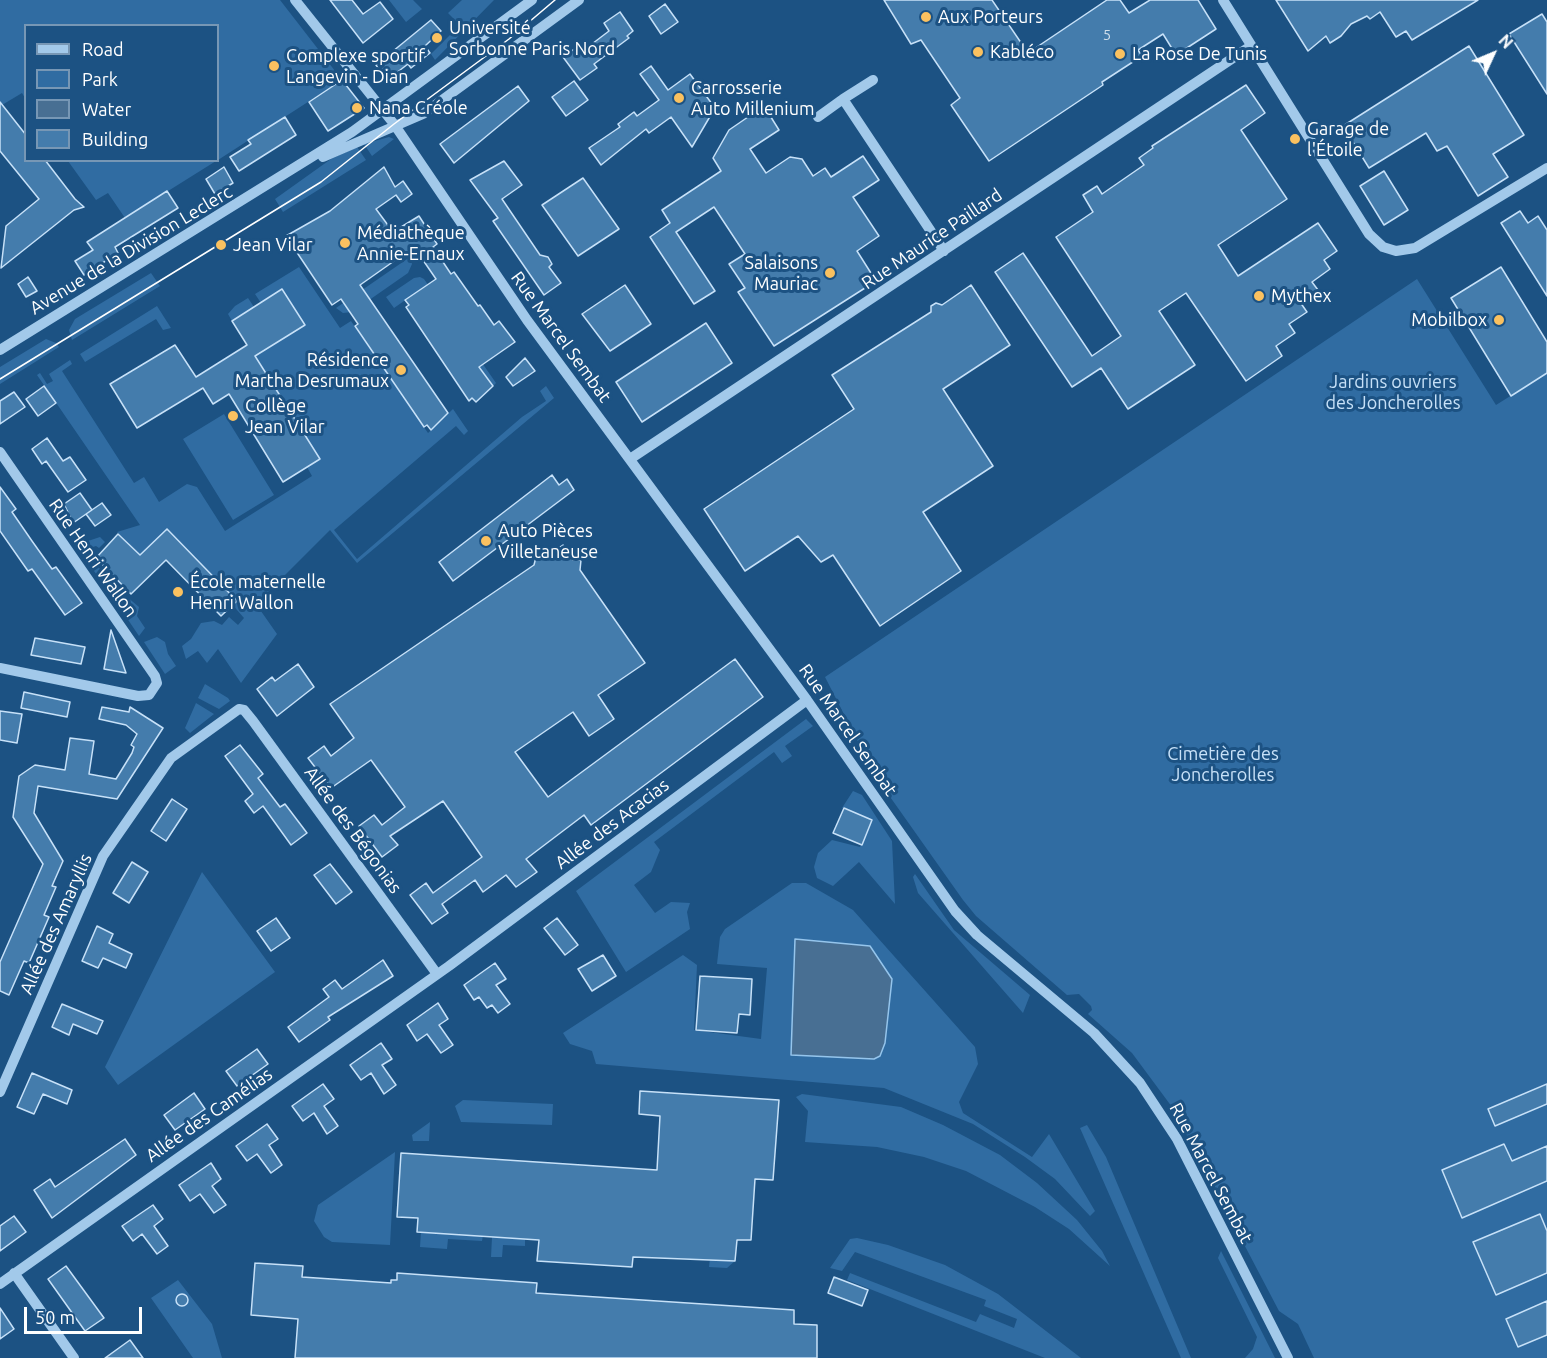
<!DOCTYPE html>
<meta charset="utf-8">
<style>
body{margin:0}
#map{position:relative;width:1547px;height:1358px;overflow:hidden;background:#1c5283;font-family:Ubuntu,sans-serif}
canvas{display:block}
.legend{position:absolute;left:24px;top:24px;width:195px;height:138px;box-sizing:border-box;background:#1c5283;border:2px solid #7797b5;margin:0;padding:8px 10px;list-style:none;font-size:18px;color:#fff}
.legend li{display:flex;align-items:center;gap:12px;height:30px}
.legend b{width:30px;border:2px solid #7797b5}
.north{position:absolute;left:1463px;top:24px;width:60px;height:60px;-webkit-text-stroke:4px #1c5283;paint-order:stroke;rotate:46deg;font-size:16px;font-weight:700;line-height:24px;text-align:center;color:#fff}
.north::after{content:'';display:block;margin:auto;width:21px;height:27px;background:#fff;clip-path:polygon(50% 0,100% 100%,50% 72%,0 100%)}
.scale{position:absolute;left:24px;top:1307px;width:118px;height:27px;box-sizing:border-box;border:3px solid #fff;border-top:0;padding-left:8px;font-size:18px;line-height:21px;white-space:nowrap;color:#fff;-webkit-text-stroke:4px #1c5283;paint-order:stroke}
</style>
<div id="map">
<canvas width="1547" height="1358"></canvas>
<ul class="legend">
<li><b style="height:8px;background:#a2c9ea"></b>Road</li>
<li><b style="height:16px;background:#306ca2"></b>Park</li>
<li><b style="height:16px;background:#486f93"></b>Water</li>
<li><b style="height:16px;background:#447cac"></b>Building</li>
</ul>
<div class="north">N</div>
<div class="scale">50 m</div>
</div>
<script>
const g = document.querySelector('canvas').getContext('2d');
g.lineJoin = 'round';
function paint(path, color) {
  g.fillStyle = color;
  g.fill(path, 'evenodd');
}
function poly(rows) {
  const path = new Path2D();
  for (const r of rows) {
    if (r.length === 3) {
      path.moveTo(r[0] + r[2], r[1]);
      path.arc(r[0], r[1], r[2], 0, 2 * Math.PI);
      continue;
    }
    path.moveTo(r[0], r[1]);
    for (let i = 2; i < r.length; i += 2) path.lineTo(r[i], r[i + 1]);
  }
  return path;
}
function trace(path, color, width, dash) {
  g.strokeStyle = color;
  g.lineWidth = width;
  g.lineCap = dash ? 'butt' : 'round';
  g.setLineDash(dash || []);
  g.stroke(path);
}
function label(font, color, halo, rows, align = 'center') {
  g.font = font + ' Ubuntu,sans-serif';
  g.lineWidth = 6;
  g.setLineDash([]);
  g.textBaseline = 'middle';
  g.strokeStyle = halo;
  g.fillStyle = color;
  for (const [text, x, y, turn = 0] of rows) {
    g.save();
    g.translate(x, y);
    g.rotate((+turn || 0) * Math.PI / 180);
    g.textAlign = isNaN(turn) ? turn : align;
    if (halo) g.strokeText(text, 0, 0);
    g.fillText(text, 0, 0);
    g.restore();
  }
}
paint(poly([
 [0,0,280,0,342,80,218,160,218,26,26,26,25,98,22,93,2,105,0,104],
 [389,0,413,0,422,9,406,22],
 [462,0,494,0,435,60,431,54,460,25,448,13],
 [389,137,394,139,372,156,364,144],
 [357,147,366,160,283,212,275,199,331,159],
 [68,161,216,161,125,218,108,193,96,200],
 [410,257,412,264,408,273,352,312,343,313,336,308],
 [299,267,340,328,351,321,428,433,453,409,468,431,464,435,456,426,334,530,357,559,522,417,546,401,540,391,546,386,554,398,357,563,330,530,256,604,277,634,241,683,218,649,207,663,198,651,186,659,182,646,191,639,201,623,214,621,222,625,229,617,238,625,244,618,167,530,140,555,117,532,140,525,37,375,40,373,47,384,53,381,49,374,70,360,72,364,62,371,134,483,144,477,159,502,187,484,197,487,225,531,312,476,307,467,319,459,254,356,305,325,282,289,261,303,255,294],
 [151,273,160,286,72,340,69,330,75,319],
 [420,277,424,279,496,383,493,386,424,287,394,308,386,297,414,278],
 [1417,279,1496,405,1547,373,1547,1358,1314,1358,1298,1324,1279,1311,1172,1107,1132,1053,1088,1014,1092,1010,1091,1006,1079,994,1067,995,976,916,963,900,876,777,825,677],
 [248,298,254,307,232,321,228,314,235,306],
 [157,306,171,328,163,330,156,319,85,362,80,354],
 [46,339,56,343,59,347,0,384,0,367],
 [224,414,274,495,233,520,183,439],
 [100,537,105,542,99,548,96,546,80,551,76,545],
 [89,556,112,583,108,591,85,558],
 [120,591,139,607,137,616,145,628,139,636,112,596],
 [157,637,165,642,168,654,176,666,165,674,144,642],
 [205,684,228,698,230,701,219,709,198,698],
 [196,703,214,714,190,733,185,728],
 [806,719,813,726,785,746,792,756,782,763,774,752,654,842,660,850,651,872,634,885,655,913,671,902,690,903,687,912,690,929,626,972,576,891],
 [853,791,862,795,892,841,895,904,859,862,833,886,817,878,814,867,818,853,832,840,860,847,872,820,842,808],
 [202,872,275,972,118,1085,105,1067],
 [915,874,954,930,1030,995,1023,1013,918,893,913,877],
 [792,883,806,883,853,910,975,1047,978,1064,959,1102,963,1113,1032,1157,1049,1134,1095,1211,1090,1216,1055,1179,1025,1157,973,1124,884,1088,596,1064,592,1051,570,1044,563,1033,683,955,697,965,694,1030,761,1039,767,968,717,964,720,937,725,929],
 [802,1094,901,1107,943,1125,1000,1155,1037,1183,1077,1220,1102,1251,1110,1266,1069,1229,1035,1207,966,1171,924,1157,877,1147,805,1142,808,1111,796,1097],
 [463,1100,553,1104,552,1125,461,1122,455,1106],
 [430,1122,429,1141,413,1141,412,1135],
 [1087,1125,1106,1157,1191,1358,1181,1358,1080,1128],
 [395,1152,390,1245,332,1242,324,1237,314,1221,318,1205],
 [421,1231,483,1235,482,1241,448,1239,447,1249,420,1247],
 [492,1237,525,1238,525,1246,503,1245,502,1257,491,1257],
 [857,1238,888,1245,945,1265,998,1294,1081,1358,1045,1358,847,1280,850,1273,976,1322,980,1314,1014,1328,1017,1319,984,1306,986,1300,855,1252,842,1271,830,1268,850,1239],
 [1221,1251,1275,1358,1245,1358,1253,1349,1257,1337,1218,1258],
 [710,1258,736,1260,727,1268,709,1267],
 [178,1280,212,1324,222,1358,193,1358,151,1298]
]), '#306ca2');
const water = poly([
 [795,939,870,946,892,979,885,1043,880,1056,874,1059,791,1055,795,939]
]);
paint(water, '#486f93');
trace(water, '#95c5ec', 1.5);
const building = poly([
 [330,0,352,0,363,14,380,2,393,19,363,43,330,0],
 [884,0,992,0,1028,53,1107,0,1120,0,1129,13,1150,0,1198,0,1216,29,1176,55,1163,34,1138,50,1142,56,1102,82,1103,85,989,161,951,105,960,98,921,40,911,44,884,0],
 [1276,0,1478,0,1412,40,1406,31,1396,37,1380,12,1370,19,1367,16,1351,24,1341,36,1330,43,1326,36,1308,51,1276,0],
 [665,4,678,22,661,34,649,16,665,4],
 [620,12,633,31,627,36,629,38,594,64,597,68,580,80,563,57,580,45,584,50,609,31,604,23,620,12],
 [1542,14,1547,22,1547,94,1509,34,1542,14],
 [431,20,441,31,425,46,430,53,411,68,408,64,387,80,376,65,431,20],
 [1469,46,1524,135,1493,154,1508,177,1478,196,1447,146,1437,151,1426,133,1369,168,1343,126,1469,46],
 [651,66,668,90,690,74,715,108,692,147,671,117,649,133,646,129,601,165,589,148,620,127,618,124,634,112,637,116,659,100,640,74,651,66],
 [342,80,364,108,328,131,309,102,342,80],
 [574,81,588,100,566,116,552,97,574,81],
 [1246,85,1265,113,1241,130,1287,199,1218,245,1238,276,1318,223,1337,251,1324,260,1330,269,1312,282,1318,290,1300,302,1307,312,1289,324,1295,333,1276,346,1282,356,1246,381,1186,293,1159,311,1195,365,1128,409,1101,368,1072,387,995,272,1023,253,1092,356,1121,336,1056,237,1093,212,1083,195,1097,186,1102,194,1144,165,1139,158,1153,148,1152,146,1246,85],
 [518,86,529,101,454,163,440,144,518,86],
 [0,102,26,135,26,160,45,160,75,199,84,207,74,210,1,268,6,226,39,199,0,151,0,102],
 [764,106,779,130,750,149,766,173,790,157,802,159,813,176,825,168,831,177,863,156,879,180,853,197,879,236,857,251,876,281,774,346,738,292,745,288,729,264,745,254,714,207,676,232,715,291,694,304,650,237,670,223,662,210,721,171,713,158,729,130,764,106],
 [285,117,296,135,239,171,230,157,251,144,248,140,285,117],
 [504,161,522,185,502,199,540,255,548,257,552,264,549,267,561,283,544,295,493,221,498,218,470,180,504,161],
 [224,167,233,183,215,194,206,179,224,167],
 [384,167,395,187,403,181,412,194,401,202,396,195,376,209,393,232,419,216,437,244,433,247,451,274,454,272,478,306,480,305,494,325,499,321,515,342,479,367,493,386,476,402,472,398,469,401,406,307,409,305,405,300,436,279,414,247,360,285,448,413,431,430,427,425,424,427,355,326,358,324,341,299,332,305,286,236,330,211,384,167],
 [1384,171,1408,210,1384,225,1360,186,1384,171],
 [583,178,619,229,578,256,542,205,583,178],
 [167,191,178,208,115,247,118,253,84,275,75,261,93,250,87,242,167,191],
 [1520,211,1528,223,1538,216,1547,230,1547,296,1501,223,1520,211],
 [1501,267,1547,342,1547,373,1511,396,1451,298,1501,267],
 [28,277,37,291,26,297,18,284,28,277],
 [625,285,651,324,610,351,582,314,625,285],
 [971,285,1010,345,943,389,993,466,923,512,961,571,880,626,833,555,821,562,798,536,745,571,704,509,854,409,832,375,931,312,931,306,936,303,942,305,971,285],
 [282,289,305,325,255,356,320,459,283,482,229,394,213,404,203,388,137,428,110,384,175,345,196,377,247,345,232,321,282,289],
 [706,323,732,363,642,422,616,382,706,323],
 [525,358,535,371,513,386,506,377,525,358],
 [44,386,56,403,38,416,26,399,44,386],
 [14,392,25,407,0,424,0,401,14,392],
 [47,438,63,461,70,457,86,480,68,492,46,461,42,464,32,449,47,438],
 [552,475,559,485,567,479,574,490,453,581,439,562,552,475],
 [0,487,16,509,12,512,32,541,52,569,56,567,82,603,65,615,32,569,28,571,0,531,0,487],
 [80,493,92,510,73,523,64,504,80,493],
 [102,503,111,515,95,526,86,514,102,503],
 [167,529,237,601,221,616,166,560,131,594,96,558,118,534,140,555,167,529],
 [563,545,573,560,581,560,580,570,645,663,598,695,614,719,589,736,573,712,515,752,548,797,735,659,763,697,591,825,584,815,526,859,537,872,516,887,506,875,483,892,475,880,442,904,448,913,432,924,410,895,426,883,433,893,482,857,443,801,390,836,398,845,382,857,359,826,374,815,382,825,405,807,371,760,331,788,308,758,324,746,331,756,354,738,330,704,534,565,536,557,544,558,563,545],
 [111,630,126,673,104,669,111,630],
 [35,638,85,647,81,664,31,655,35,638],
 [298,664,314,687,277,716,257,689,272,677,275,681,298,664],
 [24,692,70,702,67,717,21,708,24,692],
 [102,707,129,712,130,707,163,728,117,799,38,786,34,813,63,861,52,886,56,887,44,915,49,917,29,963,24,961,9,995,0,991,0,962,43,864,13,817,19,776,35,765,65,770,70,738,94,741,89,774,116,779,132,753,134,747,131,745,137,734,126,725,99,719,102,707],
 [0,711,22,714,17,743,0,740,0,711],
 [240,745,263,774,258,778,280,807,285,804,307,833,291,845,263,806,254,813,245,801,253,794,225,756,240,745],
 [172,799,187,809,166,841,151,831,172,799],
 [844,808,872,820,862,845,833,833,844,808],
 [132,862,148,872,129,903,113,893,132,862],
 [330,864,352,892,336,904,314,875,330,864],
 [276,918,290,938,271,951,257,931,276,918],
 [557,918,578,945,565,955,544,928,557,918],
 [97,926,113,934,109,943,132,954,126,968,103,958,98,968,82,961,97,926],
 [603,955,616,976,592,991,578,969,603,955],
 [383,960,393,976,328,1017,330,1020,299,1042,288,1027,329,997,323,989,335,980,342,989,383,960],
 [495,963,506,979,496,985,510,1004,498,1013,492,1005,487,1008,479,997,474,1000,464,985,495,963],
 [700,976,752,979,750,1015,739,1014,737,1033,696,1030,700,976],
 [438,1003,448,1019,439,1025,453,1045,441,1053,427,1034,417,1041,407,1025,438,1003],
 [62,1004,103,1021,97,1034,73,1024,69,1035,52,1027,62,1004],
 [381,1043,392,1059,382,1065,396,1085,384,1094,371,1073,361,1080,350,1065,381,1043],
 [257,1049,268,1064,237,1086,226,1071,257,1049],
 [32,1073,72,1090,67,1104,43,1094,34,1114,17,1107,32,1073],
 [323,1084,334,1099,324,1106,338,1126,327,1134,314,1113,303,1121,292,1106,323,1084],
 [1547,1084,1547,1104,1495,1126,1488,1109,1547,1084],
 [640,1091,779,1100,773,1180,755,1179,751,1240,737,1240,735,1261,633,1257,632,1267,537,1261,539,1240,417,1232,418,1218,397,1217,401,1153,657,1170,660,1116,639,1114,640,1091],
 [194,1093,205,1109,175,1130,164,1115,194,1093],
 [267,1124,278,1139,269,1145,282,1165,271,1173,257,1154,247,1161,236,1146,267,1124],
 [125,1139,136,1155,52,1218,34,1190,50,1179,55,1187,125,1139],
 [1504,1144,1512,1161,1547,1146,1547,1181,1462,1218,1442,1170,1504,1144],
 [211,1163,221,1179,212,1186,226,1205,214,1213,200,1194,190,1201,179,1185,211,1163],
 [153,1205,163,1219,154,1226,168,1246,157,1254,142,1234,133,1241,122,1226,153,1205],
 [1540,1214,1547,1231,1547,1273,1496,1295,1473,1242,1540,1214],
 [14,1216,26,1232,0,1251,0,1226,14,1216],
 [255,1263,303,1266,302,1277,391,1283,391,1280,397,1280,397,1273,537,1283,536,1293,794,1310,794,1324,817,1325,817,1358,295,1358,298,1319,251,1315,255,1263],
 [66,1266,104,1318,85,1331,48,1279,66,1266],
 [834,1277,868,1290,862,1306,828,1293,834,1277],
 [182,1300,6],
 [1547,1301,1547,1335,1518,1347,1506,1319,1547,1301],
 [0,1308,14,1329,0,1339,0,1308],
 [130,1340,143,1358,105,1358,130,1340]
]);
paint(building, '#447cac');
trace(building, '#c7e1f8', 1.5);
trace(poly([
 [295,0,394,124,527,320,807,700,955,911,977,935,1094,1033,1140,1083,1177,1139,1288,1358],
 [1223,0,1369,234,1383,247,1396,251,1415,248,1547,168],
 [873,80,843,99,944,251],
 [818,117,843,99],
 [323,157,423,114,579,0],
 [0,350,352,132,532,0],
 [0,452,155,676,157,683,149,695,138,696,0,668],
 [630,459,1251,46],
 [0,1092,103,856,171,758,239,709,244,710,253,721,437,974],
 [14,1273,74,1358],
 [0,1284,449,966,807,700]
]), '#a2c9ea', 10);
trace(poly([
 [0,379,321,182,394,124,509,39,555,0]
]), '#fff', 1.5);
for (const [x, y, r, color] of [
 [926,17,6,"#fac160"],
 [437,38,6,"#fac160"],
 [978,52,6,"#fac160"],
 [1120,54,6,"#fac160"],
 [274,66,6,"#fac160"],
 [679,98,6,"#fac160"],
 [357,108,6,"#fac160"],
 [1295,139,6,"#fac160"],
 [345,243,6,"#fac160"],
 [221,245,6,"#fac160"],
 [830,273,6,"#fac160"],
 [1259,296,6,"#fac160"],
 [1499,320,6,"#fac160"],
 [401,370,6,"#fac160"],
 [233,416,6,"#fac160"],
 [486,541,6,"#fac160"],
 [178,592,6,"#fac160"]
]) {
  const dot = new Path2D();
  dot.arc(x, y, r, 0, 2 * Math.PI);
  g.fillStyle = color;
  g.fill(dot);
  trace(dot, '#1c5283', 2);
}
label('15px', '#d0deea', null, [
 ["5",1107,35]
]);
label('18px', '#fff', '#1c5283', [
 ["Aux Porteurs",938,17],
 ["Université",449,28],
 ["Sorbonne Paris Nord",449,49],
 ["Kabléco",990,52],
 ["La Rose De Tunis",1132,54],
 ["Complexe sportif",286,56],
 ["Langevin - Dian",286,77],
 ["Carrosserie",691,88],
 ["Auto Millenium",691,109],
 ["Nana Créole",369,108],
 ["Garage de",1307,129],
 ["l'Étoile",1307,150],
 ["Médiathèque",357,233],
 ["Annie-Ernaux",357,254],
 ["Jean Vilar",233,245],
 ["Salaisons",818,263,"right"],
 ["Mauriac",818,284,"right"],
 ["Mythex",1271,296],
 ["Mobilbox",1487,320,"right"],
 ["Résidence",389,360,"right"],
 ["Martha Desrumaux",389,381,"right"],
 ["Collège",245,406],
 ["Jean Vilar",245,427],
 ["Auto Pièces",498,531],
 ["Villetaneuse",498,552],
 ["École maternelle",190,582],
 ["Henri Wallon",190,603]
], 'left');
label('18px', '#fff', '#1c5283', [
 ["Rue Maurice Paillard",932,239,-34],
 ["Avenue de la Division Leclerc",131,250,-31],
 ["Rue Marcel Sembat",561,337,54],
 ["Rue Henri Wallon",93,558,55],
 ["Rue Marcel Sembat",848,730,55],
 ["Allée des Acacias",612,824,-37],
 ["Allée des Bégonias",353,830,54],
 ["Allée des Amaryllis",56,924,-66],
 ["Allée des Camélias",209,1115,-35],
 ["Rue Marcel Sembat",1211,1173,62]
]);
label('18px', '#c7e1f8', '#1c5283', [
 ["Jardins ouvriers",1393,382],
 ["des Joncherolles",1393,403],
 ["Cimetière des",1223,754],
 ["Joncherolles",1223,775]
]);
</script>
